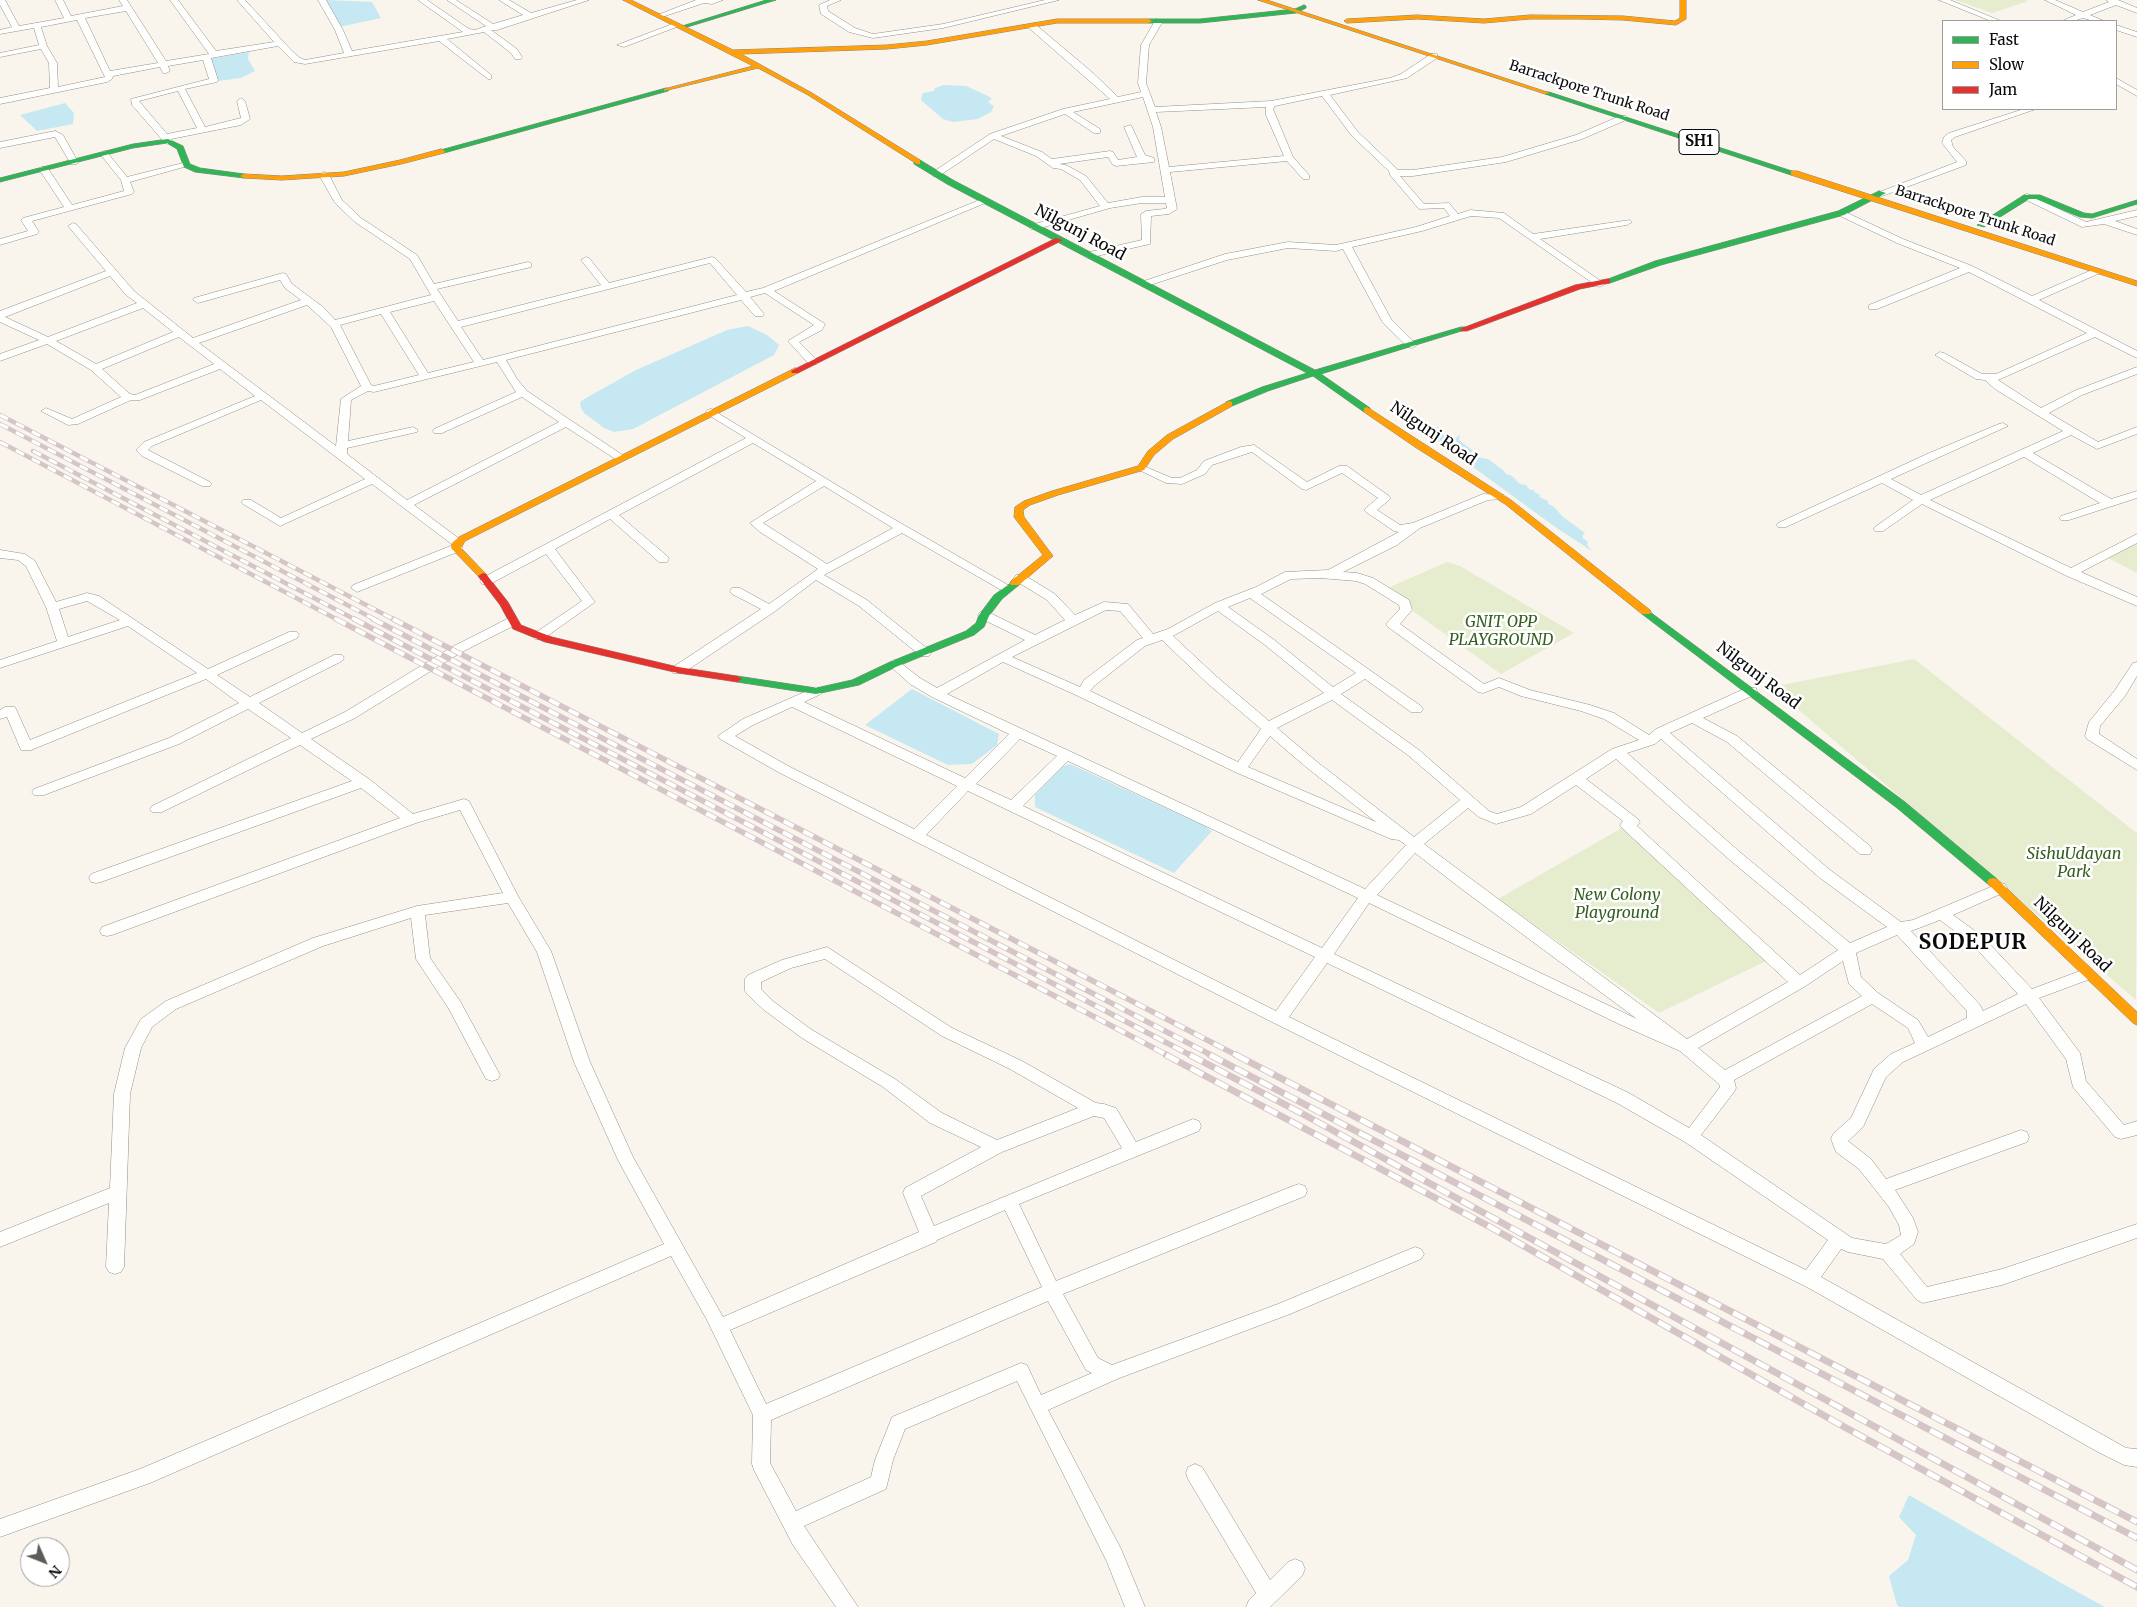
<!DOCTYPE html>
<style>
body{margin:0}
#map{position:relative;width:2137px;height:1607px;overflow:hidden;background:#f9f5ed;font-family:Merriweather,serif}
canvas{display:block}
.legend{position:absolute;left:1942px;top:20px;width:175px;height:90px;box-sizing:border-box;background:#fff;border:1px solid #9d9d9d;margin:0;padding:6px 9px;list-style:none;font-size:15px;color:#0a0a0a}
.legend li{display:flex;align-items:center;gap:10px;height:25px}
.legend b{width:25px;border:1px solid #9d9d9d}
.north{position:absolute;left:20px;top:1537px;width:50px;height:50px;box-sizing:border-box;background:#fff;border:1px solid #9d9d9d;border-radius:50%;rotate:134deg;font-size:14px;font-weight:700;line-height:20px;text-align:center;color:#0a0a0a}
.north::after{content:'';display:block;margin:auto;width:18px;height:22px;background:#5e5c59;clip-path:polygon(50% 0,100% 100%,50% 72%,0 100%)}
</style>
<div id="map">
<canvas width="2137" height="1607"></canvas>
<ul class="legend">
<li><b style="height:6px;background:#30b455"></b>Fast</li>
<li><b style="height:6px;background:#ff9f0a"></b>Slow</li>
<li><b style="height:6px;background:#e5322d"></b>Jam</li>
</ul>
<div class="north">N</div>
</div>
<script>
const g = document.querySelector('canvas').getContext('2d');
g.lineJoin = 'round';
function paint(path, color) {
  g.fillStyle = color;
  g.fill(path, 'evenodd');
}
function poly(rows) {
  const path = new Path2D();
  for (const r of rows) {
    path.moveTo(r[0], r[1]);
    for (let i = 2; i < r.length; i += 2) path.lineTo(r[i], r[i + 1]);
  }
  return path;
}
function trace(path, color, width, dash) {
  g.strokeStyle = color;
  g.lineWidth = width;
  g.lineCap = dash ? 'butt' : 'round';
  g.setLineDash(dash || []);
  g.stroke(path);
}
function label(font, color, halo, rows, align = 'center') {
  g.font = font + ' Merriweather,serif';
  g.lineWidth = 5;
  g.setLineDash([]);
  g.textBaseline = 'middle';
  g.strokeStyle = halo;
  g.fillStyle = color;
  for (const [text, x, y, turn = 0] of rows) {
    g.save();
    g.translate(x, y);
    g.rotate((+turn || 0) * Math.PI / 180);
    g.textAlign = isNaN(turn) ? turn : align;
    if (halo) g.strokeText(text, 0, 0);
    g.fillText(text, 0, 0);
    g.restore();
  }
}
paint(poly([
 [1955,0,2025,0,2028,1,1992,13],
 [2137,541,2137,573,2106,557],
 [1447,562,1460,566,1574,633,1501,674,1414,612,1410,603,1390,587],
 [1914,659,2137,833,2136,1000,1772,687],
 [1627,825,1768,960,1659,1013,1498,899]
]), '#e5edce');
paint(poly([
 [326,0,372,2,381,18,339,27],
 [249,52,248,59,255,71,241,78,218,81,209,59],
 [944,85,966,86,988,96,992,99,988,102,994,106,991,112,978,119,953,122,943,119,922,101,921,98,923,93,934,91,935,88],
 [65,103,74,113,73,124,37,131,20,115],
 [748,326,767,335,779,345,774,355,633,429,614,432,604,428,584,413,581,408,580,402,586,398,636,370,727,330],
 [1434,427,1440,428,1443,435,1453,440,1460,435,1459,440,1472,450,1477,457,1488,459,1503,470,1506,474,1512,476,1520,484,1526,485,1530,490,1535,490,1534,492,1541,495,1539,496,1541,498,1548,501,1548,504,1553,506,1563,517,1585,533,1583,535,1583,538,1588,542,1587,545,1592,551,1558,529,1440,443,1418,431,1425,428],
 [912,689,999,734,997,745,972,764,948,765,865,725],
 [1070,764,1205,826,1212,831,1174,873,1035,807,1035,795,1063,766],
 [1909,1495,2063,1584,2105,1607,1899,1607,1897,1605,1889,1576,1908,1560,1916,1535,1899,1517]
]), '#c5e8f2');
const street = poly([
 [0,0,5,0,19,26,64,18,55,0,63,0,71,16,123,6,119,0,127,0,166,61,209,54,170,0,178,0,216,51,274,42,237,0,245,0,291,50,300,58,305,60,344,53,335,30,318,0,326,0,343,30,352,51,463,32,418,0,427,0,469,29,475,30,486,26,447,0,456,0,493,24,523,15,499,0,509,0,531,13,577,0,589,0,497,30,491,30,517,49,522,57,521,59,515,59,511,53,484,32,447,39,491,75,491,79,488,79,439,41,305,64,294,62,278,46,211,58,218,80,217,82,185,89,205,127,241,118,237,101,241,98,245,101,250,119,241,125,171,139,172,141,168,144,165,143,132,105,131,99,209,79,203,60,168,66,170,71,166,73,163,73,160,67,113,76,112,79,107,82,0,104,0,98,50,88,49,63,41,49,0,57,0,53,39,45,34,28,0,34,0,30,12,27,0,5,0,0],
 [126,11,158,63,110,71,85,18,126,11],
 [77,20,105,77,58,87,57,63,47,46,41,27,77,20],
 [178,91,197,128,167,134,139,101,178,91],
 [696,0,723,0,712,4,704,3,659,18,655,16,696,0],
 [830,0,841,0,827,6,828,11,855,28,873,34,943,24,1045,0,1059,0,943,28,873,38,849,32,821,14,819,5,830,0],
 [1939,0,1950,0,2001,21,1991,21,1939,0],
 [2045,0,2055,0,2083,12,2109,2,2106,0,2118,0,2137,8,2137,13,2116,5,2090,15,2104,21,2093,21,2083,18,2073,21,2062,21,2076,15,2045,0],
 [1156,19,1163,21,1149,45,1146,83,1155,107,1271,101,1390,78,1401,74,1431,54,1437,54,1437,58,1407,78,1330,95,1358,132,1398,170,1413,170,1502,157,1576,135,1620,116,1626,116,1626,120,1582,139,1506,162,1413,176,1400,176,1424,204,1449,203,1458,214,1470,210,1504,213,1533,234,1630,220,1632,222,1627,225,1540,239,1605,284,1600,287,1597,286,1499,218,1471,216,1422,231,1352,247,1391,319,1417,345,1412,348,1408,347,1383,323,1343,249,1336,251,1288,248,1227,260,1147,286,1141,286,1141,282,1225,254,1288,242,1336,245,1416,227,1450,216,1444,208,1419,209,1390,175,1389,171,1352,136,1322,96,1275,106,1273,109,1293,157,1309,175,1309,179,1303,179,1287,161,1170,172,1177,209,1169,214,1151,216,1150,244,1088,258,1085,257,1085,253,1142,240,1141,214,1146,211,1164,209,1167,208,1166,203,1142,203,1110,208,1037,229,1031,229,1031,225,1100,206,1080,180,1061,169,1053,168,1036,156,994,139,939,176,933,176,933,172,990,134,1063,109,1110,99,1029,28,1029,24,1035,24,1093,73,1118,97,1141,92,1138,83,1141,45,1156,19],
 [1143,97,1153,127,1165,197,1142,197,1108,203,1086,176,1066,165,1059,164,1108,157,1113,165,1116,166,1154,162,1154,158,1145,155,1131,125,1124,127,1137,157,1118,160,1113,152,1110,151,1052,159,1042,152,1001,136,1065,114,1094,133,1100,133,1100,129,1073,112,1143,97],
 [1266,107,1266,115,1284,156,1169,167,1161,127,1156,112,1266,107],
 [675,23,682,25,624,47,617,45,675,23],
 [2116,25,2137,32,2137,37,2116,30,2116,25],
 [2116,78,2137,90,2137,96,2116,84,2116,78],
 [2024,109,2036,109,1955,137,1951,140,1953,147,1966,161,1966,165,1885,195,1882,196,1877,193,1957,162,1942,143,1944,137,1949,133,2024,109],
 [55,131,63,135,78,162,77,164,71,164,55,137,0,148,0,142,55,131],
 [104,151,107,152,127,177,187,162,191,165,130,182,134,192,132,194,32,221,39,232,37,234,0,245,0,239,28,231,21,220,23,218,64,207,39,169,41,167,47,167,72,205,124,191,121,180,100,154,104,151],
 [324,172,329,175,342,200,361,218,417,255,434,284,528,262,531,263,531,267,437,289,458,321,601,285,581,260,586,257,589,258,609,283,712,257,715,258,746,292,763,288,982,199,988,199,990,201,774,291,825,324,822,330,799,342,817,360,818,362,817,364,809,364,788,341,814,325,765,293,750,297,764,314,763,316,755,316,741,300,506,360,517,379,527,391,627,458,625,460,617,460,566,427,414,505,461,540,462,548,460,551,357,592,351,588,353,585,453,545,372,484,280,526,243,504,241,502,243,500,251,500,281,518,365,479,261,400,152,446,148,450,210,482,212,484,210,486,202,486,142,456,136,450,144,442,255,396,220,369,140,400,131,400,78,424,68,425,41,411,46,408,72,419,121,397,91,370,47,344,0,361,0,354,39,340,0,322,0,311,106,271,68,226,73,223,76,224,134,291,193,338,301,300,285,288,280,280,198,303,193,300,194,298,283,273,286,274,292,284,323,307,335,320,431,295,410,259,355,222,335,203,319,175,324,172],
 [710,263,737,295,483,360,461,327,710,263],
 [110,276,126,295,137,303,48,337,5,317,110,276],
 [434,301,474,362,428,373,390,312,434,301],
 [307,305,331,327,361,386,341,399,336,446,199,343,307,305],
 [143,308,173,332,96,364,56,341,143,308],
 [381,314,419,375,374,386,371,385,340,325,381,314],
 [179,337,214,364,135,395,130,394,102,369,179,337],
 [497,362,516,392,434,429,433,431,434,433,442,433,522,397,559,422,407,500,347,454,347,448,417,432,418,430,413,427,348,441,351,400,368,391,374,392,497,362],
 [2027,194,2086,222,2137,210,2137,216,2115,221,2137,229,2137,235,2104,224,2082,227,2024,199,2024,195,2027,194],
 [1841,210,1903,239,1972,266,2032,296,2094,269,2100,269,2100,273,2039,300,2137,351,2137,358,2095,337,1998,380,2041,408,2074,391,2137,367,2137,374,2082,395,2049,413,2098,442,2137,427,2137,434,2097,449,2071,435,2033,453,2111,499,2137,491,2137,498,2069,520,2061,520,2059,518,2061,516,2100,503,2024,457,1930,500,2071,568,2137,534,2137,543,2081,572,2137,597,2137,606,2067,576,1922,504,1883,531,1875,531,1873,529,1875,527,1913,500,1882,483,1786,527,1778,527,1776,525,1778,523,1927,454,1999,424,2003,423,2008,426,1891,479,1921,495,2063,431,1995,389,1985,380,1976,379,1935,355,1940,352,1944,353,1982,374,1996,374,2087,333,1969,272,1877,309,1869,309,1869,305,1960,268,1897,243,1838,215,1836,213,1841,210],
 [711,409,878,510,1013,588,1007,592,1003,591,902,533,824,575,867,600,929,650,931,653,929,656,921,656,859,606,816,580,774,612,683,673,673,673,672,670,673,667,761,609,732,594,730,591,732,588,740,588,769,604,818,569,760,532,750,523,816,481,753,443,619,515,667,556,669,559,667,562,659,562,610,519,555,549,595,602,543,639,535,639,533,636,535,633,582,601,546,554,490,584,482,584,480,581,482,578,746,438,707,414,706,412,707,410,711,409],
 [824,486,893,528,827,564,763,523,824,486],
 [1254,445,1307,482,1339,466,1347,466,1389,496,1391,498,1389,500,1377,510,1400,525,1413,523,1483,494,1504,495,1506,497,1504,499,1488,500,1420,528,1397,545,1343,572,1357,573,1373,578,1409,600,1412,610,1400,624,1484,684,1499,678,1530,690,1590,705,1614,713,1649,735,1656,729,1746,688,1756,688,1757,691,1756,694,1703,718,1737,736,1870,846,1872,850,1870,854,1860,854,1727,742,1692,723,1670,733,1830,870,1901,922,1913,920,2000,883,2005,884,2007,888,2005,892,1953,915,1982,936,2032,989,2088,968,2093,970,2096,974,2093,978,2039,998,2080,1053,2086,1081,2124,1125,2137,1121,2137,1135,2121,1139,2115,1137,2073,1087,2066,1059,2026,1004,1903,1062,1886,1077,1863,1127,1848,1141,1871,1159,1886,1179,2021,1130,2027,1132,2029,1137,2027,1142,1895,1190,1913,1218,1918,1232,1914,1244,1900,1254,1927,1287,2002,1269,2137,1224,2137,1238,2002,1285,1923,1303,1917,1300,1883,1259,1848,1252,1841,1249,1821,1277,2112,1440,2126,1448,2137,1449,2137,1467,2124,1465,2098,1452,1807,1287,1274,1023,780,773,720,739,718,736,743,719,816,687,822,691,821,694,804,702,965,778,1009,734,932,697,910,684,888,664,894,660,898,661,920,678,937,688,1025,640,980,618,978,615,980,612,988,612,1035,635,1065,620,1047,600,1016,581,1014,578,1016,575,1024,575,1055,594,1075,615,1104,602,1128,604,1153,634,1168,629,1215,603,1256,587,1285,572,1328,570,1399,532,1394,531,1366,512,1364,510,1366,508,1378,498,1342,473,1306,490,1302,489,1252,452,1212,465,1205,474,1182,484,1166,483,1135,468,1141,465,1172,478,1180,478,1197,470,1204,461,1241,447,1254,445],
 [1320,578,1356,581,1365,584,1399,605,1400,609,1386,624,1388,627,1478,692,1483,693,1499,687,1521,696,1581,711,1604,719,1639,740,1612,749,1521,807,1497,814,1489,811,1419,750,1341,694,1365,679,1411,712,1421,712,1423,709,1421,706,1261,594,1291,579,1320,578],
 [1250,598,1356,673,1333,687,1273,639,1228,607,1250,598],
 [1106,610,1120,611,1143,638,1137,640,1084,680,1080,687,1012,657,1106,610],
 [1218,611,1265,645,1324,693,1269,721,1217,677,1173,636,1218,611],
 [1162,640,1207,683,1261,729,1238,762,1090,691,1094,686,1145,646,1162,640],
 [1003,662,1078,696,1235,772,1391,839,1399,840,1406,845,1365,889,947,694,1003,662],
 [1332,700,1409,756,1460,800,1414,837,1316,761,1277,728,1332,700],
 [792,707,957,786,914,829,790,767,735,736,753,725,792,707],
 [1270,736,1306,767,1376,822,1248,767,1270,736],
 [1020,739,1057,756,1011,800,976,784,1020,739],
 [1661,739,1820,878,1887,927,1850,943,1741,853,1627,753,1655,744,1661,739],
 [1616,759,1731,861,1838,950,1800,975,1637,826,1640,822,1638,819,1586,779,1616,759],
 [1068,761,1358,898,1322,948,1023,806,1068,761],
 [1576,785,1623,821,1620,825,1622,828,1788,982,1687,1039,1424,844,1468,808,1479,817,1496,824,1531,814,1576,785],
 [968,791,1315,957,1276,1011,926,835,968,791],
 [1415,853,1463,890,1637,1019,1377,895,1415,853],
 [1369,903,1619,1024,1680,1051,1719,1084,1720,1087,1689,1128,1629,1093,1334,954,1369,903],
 [1940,920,1972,944,2018,994,1983,1011,1980,1005,1911,931,1940,920],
 [1897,935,1967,1011,1967,1018,1928,1037,1918,1020,1878,993,1861,977,1856,953,1897,935],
 [1843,961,1849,984,1862,996,1725,1070,1698,1048,1804,987,1843,961],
 [1327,963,1617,1103,1685,1142,1828,1240,1806,1270,1289,1017,1327,963],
 [1872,1004,1908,1028,1915,1043,1891,1054,1874,1069,1851,1118,1833,1134,1831,1139,1836,1152,1859,1169,1889,1207,1899,1225,1901,1235,1886,1244,1852,1238,1701,1135,1734,1092,1736,1088,1734,1080,1872,1004],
 [0,550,25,554,35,561,56,602,87,593,99,596,208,669,289,632,297,632,299,635,297,638,217,675,250,697,334,655,342,655,344,658,342,661,259,703,302,733,345,712,452,647,509,618,517,618,519,621,517,624,460,653,355,718,311,739,369,779,413,814,464,799,469,801,518,896,551,951,590,1062,633,1157,723,1317,919,1232,903,1193,905,1188,981,1147,930,1123,883,1087,802,1038,764,1010,748,995,745,991,745,979,748,975,782,960,827,947,952,1028,1022,1061,1096,1103,1104,1104,1116,1108,1136,1142,1193,1119,1199,1121,1201,1126,1199,1131,1019,1204,1056,1281,1293,1186,1299,1184,1305,1186,1307,1191,1305,1196,1063,1294,1098,1358,1112,1365,1278,1304,1415,1247,1421,1249,1424,1254,1421,1259,1290,1314,1117,1379,1048,1410,1121,1549,1145,1607,1125,1607,1107,1562,1017,1381,905,1429,893,1460,886,1489,804,1526,858,1607,836,1607,793,1545,754,1470,752,1464,753,1415,707,1320,671,1256,150,1483,0,1537,0,1519,140,1469,664,1244,618,1160,574,1062,537,952,508,903,425,915,430,958,460,1001,500,1075,498,1079,492,1081,486,1079,449,1009,416,959,411,918,323,946,176,1009,152,1027,141,1048,130,1094,124,1267,121,1272,115,1274,109,1272,106,1267,109,1203,0,1247,0,1232,110,1188,114,1094,125,1048,141,1019,166,1001,313,938,417,906,503,893,460,810,416,823,112,935,107,936,102,935,100,931,102,927,400,818,361,788,101,882,96,883,91,882,89,878,91,874,352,781,300,745,162,812,152,812,150,809,152,806,291,738,248,709,179,744,44,795,34,795,32,792,34,789,169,738,239,703,206,679,31,750,21,750,7,717,0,719,0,710,5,707,15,707,30,740,197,673,128,626,0,668,0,660,57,641,46,607,26,566,18,560,0,558,0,550],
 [87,601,120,620,68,637,59,609,87,601],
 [825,959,942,1036,1010,1069,1078,1108,997,1140,942,1113,895,1079,812,1030,774,1002,761,989,761,982,791,968,825,959],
 [1094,1116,1104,1118,1122,1148,934,1226,921,1196,1002,1152,1094,1116],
 [1005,1210,1042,1287,766,1404,730,1330,936,1242,937,1240,1005,1210],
 [1048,1301,1086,1370,1092,1373,1041,1395,1027,1365,1021,1363,892,1417,875,1460,871,1477,796,1511,770,1463,771,1420,1048,1301],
 [2137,662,2137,676,2125,696,2100,726,2099,734,2137,759,2137,770,2087,739,2085,736,2089,722,2115,690,2133,663,2137,662],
 [1195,1464,1202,1467,1270,1580,1288,1562,1295,1559,1302,1562,1305,1569,1302,1576,1270,1607,1246,1607,1249,1600,1256,1593,1188,1479,1186,1473,1188,1467,1195,1464]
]);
const fast = poly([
 [766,0,776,0,684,28,679,27,766,0],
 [1304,5,1306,6,1306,8,1296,13,1200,23,1149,23,1146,21,1149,19,1200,19,1295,9,1304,5],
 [666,88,669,90,668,91,444,153,437,151,666,88],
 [1545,92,1549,92,1798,173,1791,175,1545,94,1545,92],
 [168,139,183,146,190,164,200,168,244,174,248,176,244,178,195,172,184,167,177,149,167,143,133,148,0,182,0,178,133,144,168,139],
 [914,160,920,160,953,180,1315,370,1461,327,1467,327,1468,329,1321,374,1370,408,1370,412,1364,412,1313,376,1268,391,1232,406,1226,406,1226,402,1262,387,1307,373,947,184,914,164,914,160],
 [1879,191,1886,193,1844,215,1661,265,1610,283,1603,281,1655,261,1838,211,1879,191],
 [2024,195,2040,195,2084,213,2092,214,2137,200,2137,204,2092,218,2080,217,2036,199,2029,199,1984,227,1977,225,2024,195],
 [1015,580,1020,583,1019,585,1002,599,989,616,984,627,974,635,898,666,859,685,816,694,737,682,732,679,737,676,816,688,852,680,890,662,966,631,976,623,979,615,994,595,1015,580],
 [1646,609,1905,802,1997,879,1999,882,1997,885,1989,885,1897,808,1642,614,1641,612,1642,610,1646,609]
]);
const slow = poly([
 [623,0,631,0,733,50,887,45,927,41,1057,19,1149,19,1152,21,1149,23,1057,23,927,45,887,49,741,54,812,93,920,160,920,164,917,164,808,95,758,68,664,91,664,89,753,66,623,0],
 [1258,0,1267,0,1550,93,1545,94,1258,0],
 [1680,0,1686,0,1686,19,1676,25,1623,20,1579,19,1530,19,1484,23,1417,19,1347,23,1344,21,1347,19,1417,15,1484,19,1530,15,1623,16,1675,21,1680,18,1680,0],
 [441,149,445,151,444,153,401,164,344,176,282,180,244,178,240,176,244,174,282,176,344,172,400,160,441,149],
 [1791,171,1797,171,2137,281,2137,286,1791,175,1791,171],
 [795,368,798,369,798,373,465,541,461,548,486,574,488,576,486,578,480,578,451,548,452,543,459,537,795,368],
 [1229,401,1232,402,1232,406,1173,439,1154,455,1144,470,1058,495,1030,505,1023,510,1024,517,1053,556,1019,585,1011,585,1010,583,1011,581,1043,555,1014,517,1015,507,1024,501,1052,491,1138,466,1148,451,1167,435,1229,401],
 [1367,407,1511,500,1650,610,1651,612,1650,614,1642,614,1505,504,1415,447,1364,412,1364,408,1367,407],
 [1993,878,1997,879,2137,1012,2137,1025,2133,1023,1989,885,1987,882,1989,879,1993,878]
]);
const jam = poly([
 [1056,238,1063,240,798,373,792,373,791,371,1056,238],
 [1607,279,1610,279,1610,283,1580,289,1467,331,1461,331,1460,329,1575,285,1607,279],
 [483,573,486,574,508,602,521,625,552,637,678,667,737,676,742,679,737,682,678,673,545,642,513,629,500,605,478,576,483,573]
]);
trace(street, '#92908c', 1);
trace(fast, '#888683', 1);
trace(slow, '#888683', 1);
trace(jam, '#888683', 1);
paint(street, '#fefefc');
paint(fast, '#30b455');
paint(slow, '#ff9f0a');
paint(jam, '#e5322d');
const railFar2 = poly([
 [0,415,395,620],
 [0,424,376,620],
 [0,442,338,620],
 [33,451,356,620]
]);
const railFar1 = poly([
 [336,619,1169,1056],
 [354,619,1192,1056],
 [373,619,1213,1056],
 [393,619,1238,1056]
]);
const rail = poly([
 [1166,1055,1492,1228,1839,1424,2137,1587],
 [1190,1055,1301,1113,2137,1570],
 [1210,1055,2137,1538],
 [1236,1055,2137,1522]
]);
trace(railFar2, '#d5c5c6', 4.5);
trace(railFar1, '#d5c5c6', 5.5);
trace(rail, '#d5c5c6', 7);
trace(railFar2, '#fff', 3, [9]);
trace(railFar1, '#fff', 4, [11]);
trace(rail, '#fff', 5, [14]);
label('14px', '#0a0a0a', '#fff', [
 ["Barrackpore Trunk Road",1589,91,18],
 ["Barrackpore Trunk Road",1975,216,18]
]);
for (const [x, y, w] of [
 [1699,142,40]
]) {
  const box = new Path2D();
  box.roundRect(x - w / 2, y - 12.5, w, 25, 4);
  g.fillStyle = '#fff';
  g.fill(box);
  trace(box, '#0a0a0a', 1);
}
label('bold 15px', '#0a0a0a', null, [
 ["SH1",1699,142]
]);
label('16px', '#0a0a0a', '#fff', [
 ["Nilgunj Road",1080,233,28],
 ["Nilgunj Road",1433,434,34],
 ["Nilgunj Road",1758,676,37],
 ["Nilgunj Road",2072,935,44]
]);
label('italic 16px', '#335f1e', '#fff', [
 ["GNIT OPP",1501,622],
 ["PLAYGROUND",1501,640],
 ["SishuUdayan",2074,854],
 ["Park",2074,872],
 ["New Colony",1617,895],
 ["Playground",1617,913]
]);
g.letterSpacing = '1px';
label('bold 21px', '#0a0a0a', '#fff', [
 ["SODEPUR",1973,943]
]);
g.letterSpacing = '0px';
</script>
